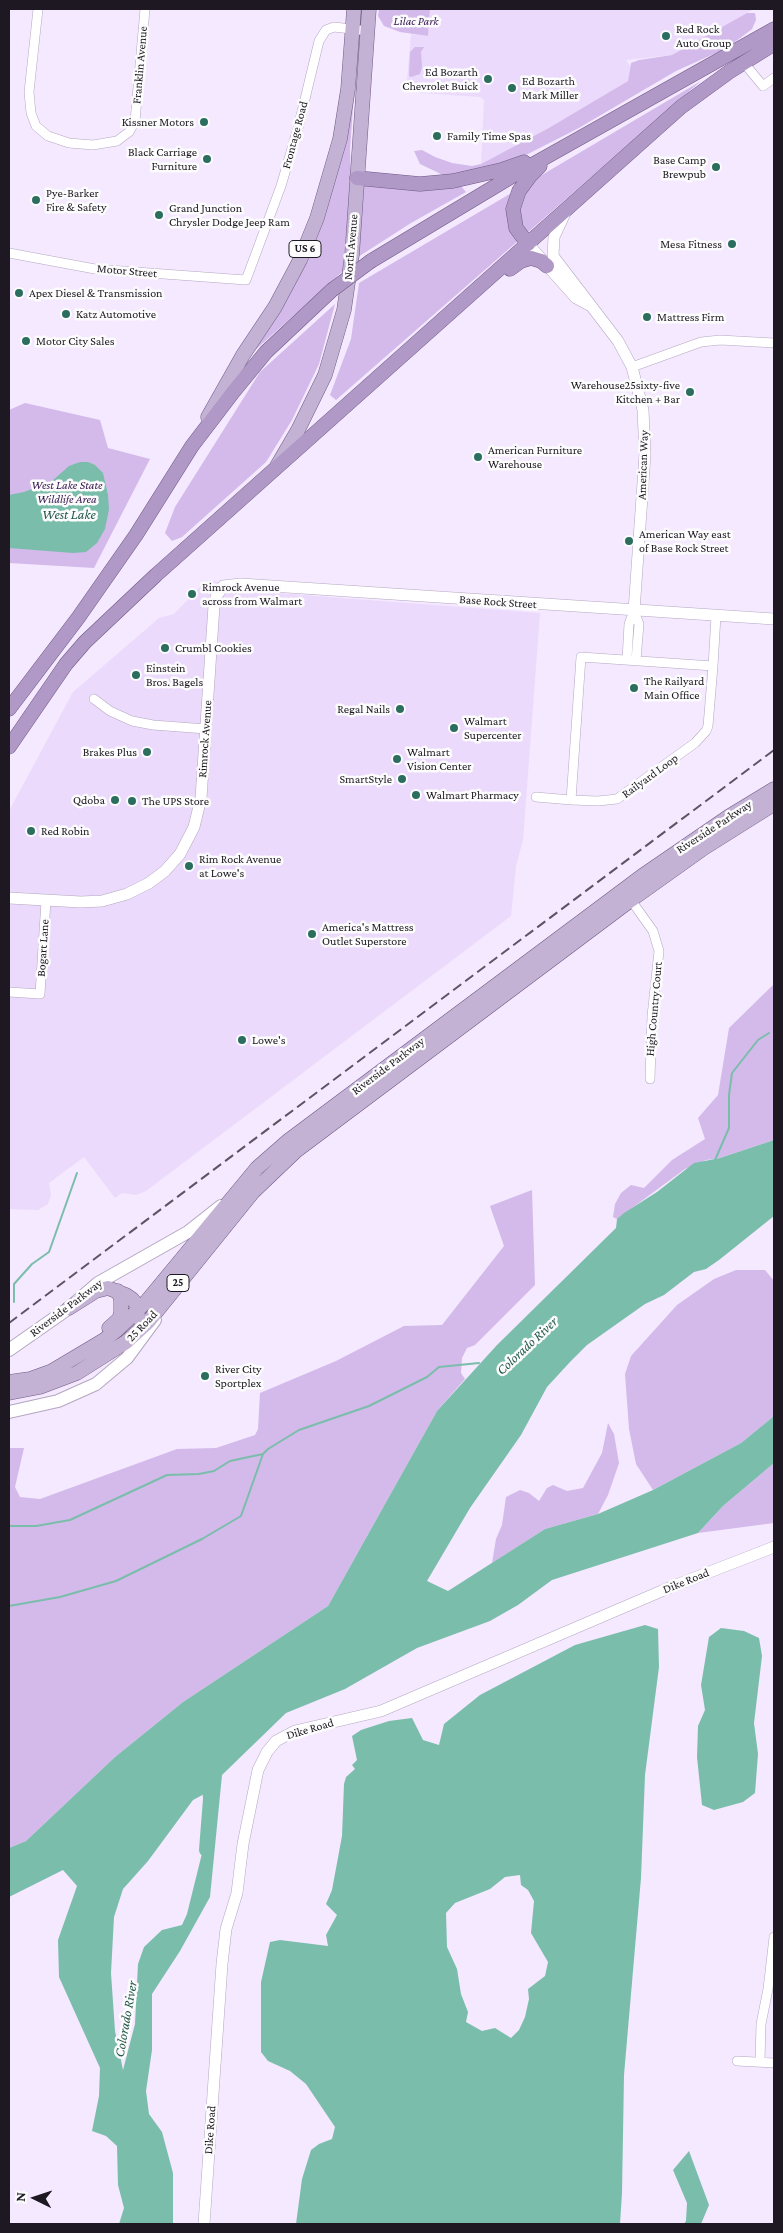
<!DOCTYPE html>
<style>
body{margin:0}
#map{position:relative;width:783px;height:2233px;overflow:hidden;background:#f4e9ff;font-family:"Crimson Pro",serif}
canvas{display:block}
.frame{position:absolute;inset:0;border:10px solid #1d1821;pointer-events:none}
.north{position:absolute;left:10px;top:2173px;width:50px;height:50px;-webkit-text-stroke:4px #fcfcfc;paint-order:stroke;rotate:274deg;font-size:14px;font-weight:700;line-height:20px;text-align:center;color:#1d1821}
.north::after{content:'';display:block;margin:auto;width:18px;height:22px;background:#1d1821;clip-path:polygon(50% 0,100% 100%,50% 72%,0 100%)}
</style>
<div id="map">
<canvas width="783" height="2233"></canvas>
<div class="frame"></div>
<div class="north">N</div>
</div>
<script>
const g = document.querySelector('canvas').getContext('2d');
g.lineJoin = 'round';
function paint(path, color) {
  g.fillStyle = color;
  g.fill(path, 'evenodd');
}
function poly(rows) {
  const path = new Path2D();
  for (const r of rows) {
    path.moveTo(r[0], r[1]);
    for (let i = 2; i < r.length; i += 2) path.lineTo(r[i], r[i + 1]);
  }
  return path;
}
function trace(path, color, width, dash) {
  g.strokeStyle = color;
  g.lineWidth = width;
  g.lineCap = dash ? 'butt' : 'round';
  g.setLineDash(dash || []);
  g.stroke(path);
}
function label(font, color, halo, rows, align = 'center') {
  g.font = font + ' "Crimson Pro",serif';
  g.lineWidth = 5;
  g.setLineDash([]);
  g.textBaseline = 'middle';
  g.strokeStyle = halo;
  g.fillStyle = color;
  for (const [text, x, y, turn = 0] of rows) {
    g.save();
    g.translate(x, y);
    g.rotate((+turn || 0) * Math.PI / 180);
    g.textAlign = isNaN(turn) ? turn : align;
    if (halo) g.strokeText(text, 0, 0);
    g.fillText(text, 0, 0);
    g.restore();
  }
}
paint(poly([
 [430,9,754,9,672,55,626,60,630,66,628,81,547,129,481,164,484,100,480,97,406,92,411,34,428,36],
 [215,581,236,590,540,613,523,840,516,866,511,916,146,1191,136,1195,122,1193,115,1198,84,1157,49,1183,51,1195,48,1204,38,1210,9,1209,9,811,73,692,159,618,174,614,203,584]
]), '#ebdafc');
paint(poly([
 [379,9,430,9,428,36,400,32,384,26,378,16],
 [747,13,755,13,756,20,752,29,727,48,676,71,577,129,514,161,445,176,420,164,414,151,422,150,435,157,452,163,472,166,481,164,547,129,628,81,631,63,639,60,672,55],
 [415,47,424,47,421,52,422,67,420,74,411,77,409,76,410,52],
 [356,65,350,150,351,182,343,271,253,352,288,293],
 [701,81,336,400,330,395,351,339,359,283],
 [364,185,460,185,466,192,411,223,358,257],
 [335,304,319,364,292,420,266,462,182,537,172,541,165,533,175,507,260,372],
 [25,403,100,420,108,448,150,459,94,568,9,563,9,410],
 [774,984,774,1140,720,1158,706,1160,685,1169,617,1219,613,1217,615,1204,621,1193,631,1185,644,1188,672,1160,705,1139,698,1118,718,1095,729,1028],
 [532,1190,535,1285,475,1345,467,1348,462,1358,461,1373,465,1379,437,1411,328,1606,183,1702,115,1757,26,1841,9,1848,9,1448,24,1448,15,1487,20,1497,40,1499,177,1449,216,1448,255,1435,258,1429,260,1393,336,1361,404,1326,442,1325,504,1246,490,1206],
 [736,1270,765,1270,774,1281,774,1416,741,1443,653,1490,636,1464,629,1429,625,1374,631,1356,677,1305,714,1279],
 [608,1423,614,1434,619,1463,608,1495,598,1514,545,1529,492,1563,496,1539,502,1525,506,1497,520,1490,529,1493,539,1501,547,1488,553,1485,567,1491,583,1488,602,1453],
 [774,1463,774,1523,698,1533,723,1506]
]), '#d3baea');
paint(poly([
 [80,462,88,462,95,465,103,473,108,495,109,509,105,529,97,543,86,552,73,553,9,548,9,495,24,492,52,481,69,466],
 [774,1140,774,1216,719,1260,706,1269,694,1272,664,1295,645,1304,587,1345,570,1362,547,1387,521,1435,470,1508,427,1581,448,1591,545,1529,598,1514,653,1490,741,1443,774,1416,774,1463,723,1506,698,1533,552,1580,518,1605,490,1621,417,1648,345,1689,286,1713,222,1775,210,1897,180,1951,152,1994,152,2050,146,2091,149,2114,162,2132,173,2173,173,2224,119,2224,124,2208,118,2185,117,2146,106,2136,92,2131,99,2096,100,2068,59,1977,58,1940,77,1886,63,1870,9,1897,9,1848,26,1841,115,1757,183,1702,328,1606,437,1411,497,1345,616,1228,617,1219,624,1213,657,1192,694,1163,720,1158],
 [208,1792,212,1813,187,1914,182,1925,162,1930,144,1947,138,1964,135,2024,123,2070,115,2031,111,1973,114,1917,123,1889,148,1861,193,1800],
 [645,1625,658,1629,659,1667,645,1775,641,1878,624,2075,622,2193,620,2224,296,2224,302,2179,311,2150,319,2144,332,2139,335,2127,306,2084,290,2071,268,2061,261,2052,261,1982,270,1942,280,1940,328,1946,326,1935,337,1915,326,1904,332,1890,342,1836,344,1784,346,1777,355,1769,352,1765,357,1760,352,1736,361,1730,389,1721,412,1718,423,1740,439,1745,444,1724,480,1695,575,1645],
 [520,1875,521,1885,528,1890,534,1901,531,1933,548,1962,545,1976,528,1989,529,1999,525,2017,519,2030,511,2038,495,2028,482,2031,466,2022,468,2012,461,1994,457,1969,447,1947,446,1913,455,1903,490,1889,505,1877],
 [721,1628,744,1631,759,1638,762,1656,754,1723,758,1754,755,1793,743,1802,714,1810,702,1805,697,1757,698,1726,705,1710,701,1685,709,1637],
 [689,2151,709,2205,701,2224,684,2224,686,2221,687,2203,673,2170]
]), '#7bbdab');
trace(poly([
 [715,1160,729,1128,729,1095,732,1073,758,1040,769,1033],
 [14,1302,14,1284,32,1264,49,1252,77,1173],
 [9,1526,36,1526,70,1520,167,1475,199,1474,214,1471,230,1461,263,1454],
 [9,1606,60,1597,116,1581,202,1539,241,1516,263,1454,268,1449,299,1430,369,1406,427,1377,439,1367,479,1363]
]), '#7bbdab', 2);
trace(poly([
 [205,1850,209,1799,208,1780]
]), '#7bbdab', 12);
const minor = poly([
 [38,9,29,92,31,113,36,126,48,136,69,143,93,145,117,141,129,132,135,121,145,9],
 [744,63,763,86,774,78],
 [9,253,95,269,246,280,281,186,298,128,319,41,326,30,334,27,368,31],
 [632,367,701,342,720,340,774,343],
 [627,659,629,624,634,611,639,624,636,660],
 [713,666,581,657,571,800,598,801,617,799,695,743,706,731,708,726,713,666,716,616],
 [94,699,110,711,132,721,153,725,206,729],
 [536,797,571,800],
 [628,896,653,931,659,951,652,1016,650,1079],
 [9,992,40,994,46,901],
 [737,2061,774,2063],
 [760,2062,761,2024,768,1989,774,1937]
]);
const tertiary = poly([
 [566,211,554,237,553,256,618,341,632,367,643,410,645,454,634,611],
 [528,244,576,298,589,305],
 [9,898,81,902,102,901,127,894,149,883,165,871,180,854,194,827,201,798,214,606,216,597,223,586,241,584,774,619],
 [204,2224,222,1964,226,1929,237,1893,243,1844,258,1770,267,1752,276,1741,295,1731,381,1711,671,1587,774,1547]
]);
const secondary = poly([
 [9,1350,69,1308,98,1283,188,1232,221,1206],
 [9,1412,58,1401,96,1384,127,1358,155,1320]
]);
const primary = poly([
 [208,417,243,355,275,307,300,260,317,218,340,139,348,89,354,9],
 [277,466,298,430,325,375,344,310,352,255,369,9],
 [69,1308,96,1291,108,1288,126,1295,132,1299,137,1305,138,1318],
 [109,1328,119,1319,121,1313,121,1299,118,1291],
 [9,1382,30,1379,52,1371,104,1340,117,1330,146,1302,257,1168,289,1140,642,876,728,817,774,789],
 [9,1393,40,1387,77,1373,126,1342,148,1322,253,1192,296,1151,631,900,704,848,774,804]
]);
const trunk = poly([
 [357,178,420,184,453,181,501,170,524,162],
 [528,244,516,228,513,209,519,191,530,176,540,166],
 [371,261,514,175,774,29],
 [510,269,521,261,531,258,541,261,547,266],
 [9,709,78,618,136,535,192,446,234,391,266,352,332,290],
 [9,747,66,664,85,642,156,575,681,107,729,72,774,44]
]);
trace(minor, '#b4a7c0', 10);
trace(tertiary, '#b4a7c0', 12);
trace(secondary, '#b4a7c0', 14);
trace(primary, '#705a84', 15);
trace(trunk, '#705a84', 15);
trace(minor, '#fff', 9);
trace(tertiary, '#fff', 11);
trace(secondary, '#fff', 12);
trace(primary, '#c4b2d5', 14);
trace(trunk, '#b098c7', 14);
trace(poly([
 [9,1323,774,750]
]), '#5b5561', 2, [10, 5]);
const trunkBridge = poly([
 [332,290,371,261]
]);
trace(trunkBridge, '#705a84', 15, []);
trace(trunkBridge, '#b098c7', 14);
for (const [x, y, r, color] of [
 [666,36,5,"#2b6d5e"],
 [488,79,5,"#2b6d5e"],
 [512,88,5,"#2b6d5e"],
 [204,122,5,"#2b6d5e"],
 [437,136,5,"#2b6d5e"],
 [207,159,5,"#2b6d5e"],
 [716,167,5,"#2b6d5e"],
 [36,200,5,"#2b6d5e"],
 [159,215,5,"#2b6d5e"],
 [732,244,5,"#2b6d5e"],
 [19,293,5,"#2b6d5e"],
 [66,314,5,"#2b6d5e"],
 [647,317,5,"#2b6d5e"],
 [26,341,5,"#2b6d5e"],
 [690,392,5,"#2b6d5e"],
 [478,457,5,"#2b6d5e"],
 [629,541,5,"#2b6d5e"],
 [192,594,5,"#2b6d5e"],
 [165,648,5,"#2b6d5e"],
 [136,675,5,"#2b6d5e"],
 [634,688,5,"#2b6d5e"],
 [400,709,5,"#2b6d5e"],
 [454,728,5,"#2b6d5e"],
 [147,752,5,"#2b6d5e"],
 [397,759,5,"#2b6d5e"],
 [402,779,5,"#2b6d5e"],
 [416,795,5,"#2b6d5e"],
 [115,800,5,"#2b6d5e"],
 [132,801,5,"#2b6d5e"],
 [31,831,5,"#2b6d5e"],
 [189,866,5,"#2b6d5e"],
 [312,934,5,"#2b6d5e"],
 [242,1040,5,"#2b6d5e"],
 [205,1376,5,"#2b6d5e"]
]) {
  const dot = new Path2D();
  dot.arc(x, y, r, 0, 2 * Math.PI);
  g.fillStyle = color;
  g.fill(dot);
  trace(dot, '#fcfcfc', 2);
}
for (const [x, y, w] of [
 [305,249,32],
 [178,1283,22]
]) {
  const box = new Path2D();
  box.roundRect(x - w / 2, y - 8.5, w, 17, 4);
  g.fillStyle = '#fcfcfc';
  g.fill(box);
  trace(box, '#1d1821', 1);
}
label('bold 11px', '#1d1821', null, [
 ["US 6",305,249],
 ["25",178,1283]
]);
label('italic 12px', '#381750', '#fcfcfc', [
 ["Lilac Park",416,21],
 ["West Lake State",67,485],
 ["Wildlife Area",67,499]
]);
label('12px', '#1d1821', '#fcfcfc', [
 ["Red Rock",676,29],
 ["Auto Group",676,43],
 ["Ed Bozarth",478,72,"right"],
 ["Chevrolet Buick",478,86,"right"],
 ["Ed Bozarth",522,81],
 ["Mark Miller",522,95],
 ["Kissner Motors",194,122,"right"],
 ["Family Time Spas",447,136],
 ["Black Carriage",197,152,"right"],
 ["Furniture",197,166,"right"],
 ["Base Camp",706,160,"right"],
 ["Brewpub",706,174,"right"],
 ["Pye-Barker",46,193],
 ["Fire & Safety",46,207],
 ["Grand Junction",169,208],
 ["Chrysler Dodge Jeep Ram",169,222],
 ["Mesa Fitness",722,244,"right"],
 ["Apex Diesel & Transmission",29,293],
 ["Katz Automotive",76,314],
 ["Mattress Firm",657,317],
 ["Motor City Sales",36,341],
 ["Warehouse25sixty-five",680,385,"right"],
 ["Kitchen + Bar",680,399,"right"],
 ["American Furniture",488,450],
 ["Warehouse",488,464],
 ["American Way east",639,534],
 ["of Base Rock Street",639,548],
 ["Rimrock Avenue",202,587],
 ["across from Walmart",202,601],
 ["Crumbl Cookies",175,648],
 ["Einstein",146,668],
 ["Bros. Bagels",146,682],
 ["The Railyard",644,681],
 ["Main Office",644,695],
 ["Regal Nails",390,709,"right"],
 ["Walmart",464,721],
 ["Supercenter",464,735],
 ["Brakes Plus",137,752,"right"],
 ["Walmart",407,752],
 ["Vision Center",407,766],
 ["SmartStyle",392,779,"right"],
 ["Walmart Pharmacy",426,795],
 ["Qdoba",105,800,"right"],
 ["The UPS Store",142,801],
 ["Red Robin",41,831],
 ["Rim Rock Avenue",199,859],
 ["at Lowe's",199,873],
 ["America's Mattress",322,927],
 ["Outlet Superstore",322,941],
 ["Lowe's",252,1040],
 ["River City",215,1369],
 ["Sportplex",215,1383]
], 'left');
label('12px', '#1d1821', '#fcfcfc', [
 ["Franklin Avenue",140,65,-85],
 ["Frontage Road",295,135,-75],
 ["North Avenue",351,247,-85],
 ["Motor Street",127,271,5],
 ["American Way",643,465,-88],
 ["Base Rock Street",498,602,4],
 ["Rimrock Avenue",205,739,-86],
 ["Railyard Loop",650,776,-36],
 ["Riverside Parkway",714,827,-33],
 ["Bogart Lane",43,948,-86],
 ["High Country Court",654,1009,-85],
 ["Riverside Parkway",388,1066,-37],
 ["Riverside Parkway",66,1308,-37],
 ["25 Road",142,1326,-46],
 ["Dike Road",686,1581,-22],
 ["Dike Road",310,1729,-16],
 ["Dike Road",210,2130,-86]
]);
label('italic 14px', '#24594c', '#fcfcfc', [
 ["West Lake",69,515],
 ["Colorado River",527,1346,-43],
 ["Colorado River",126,2019,-80]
]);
</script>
